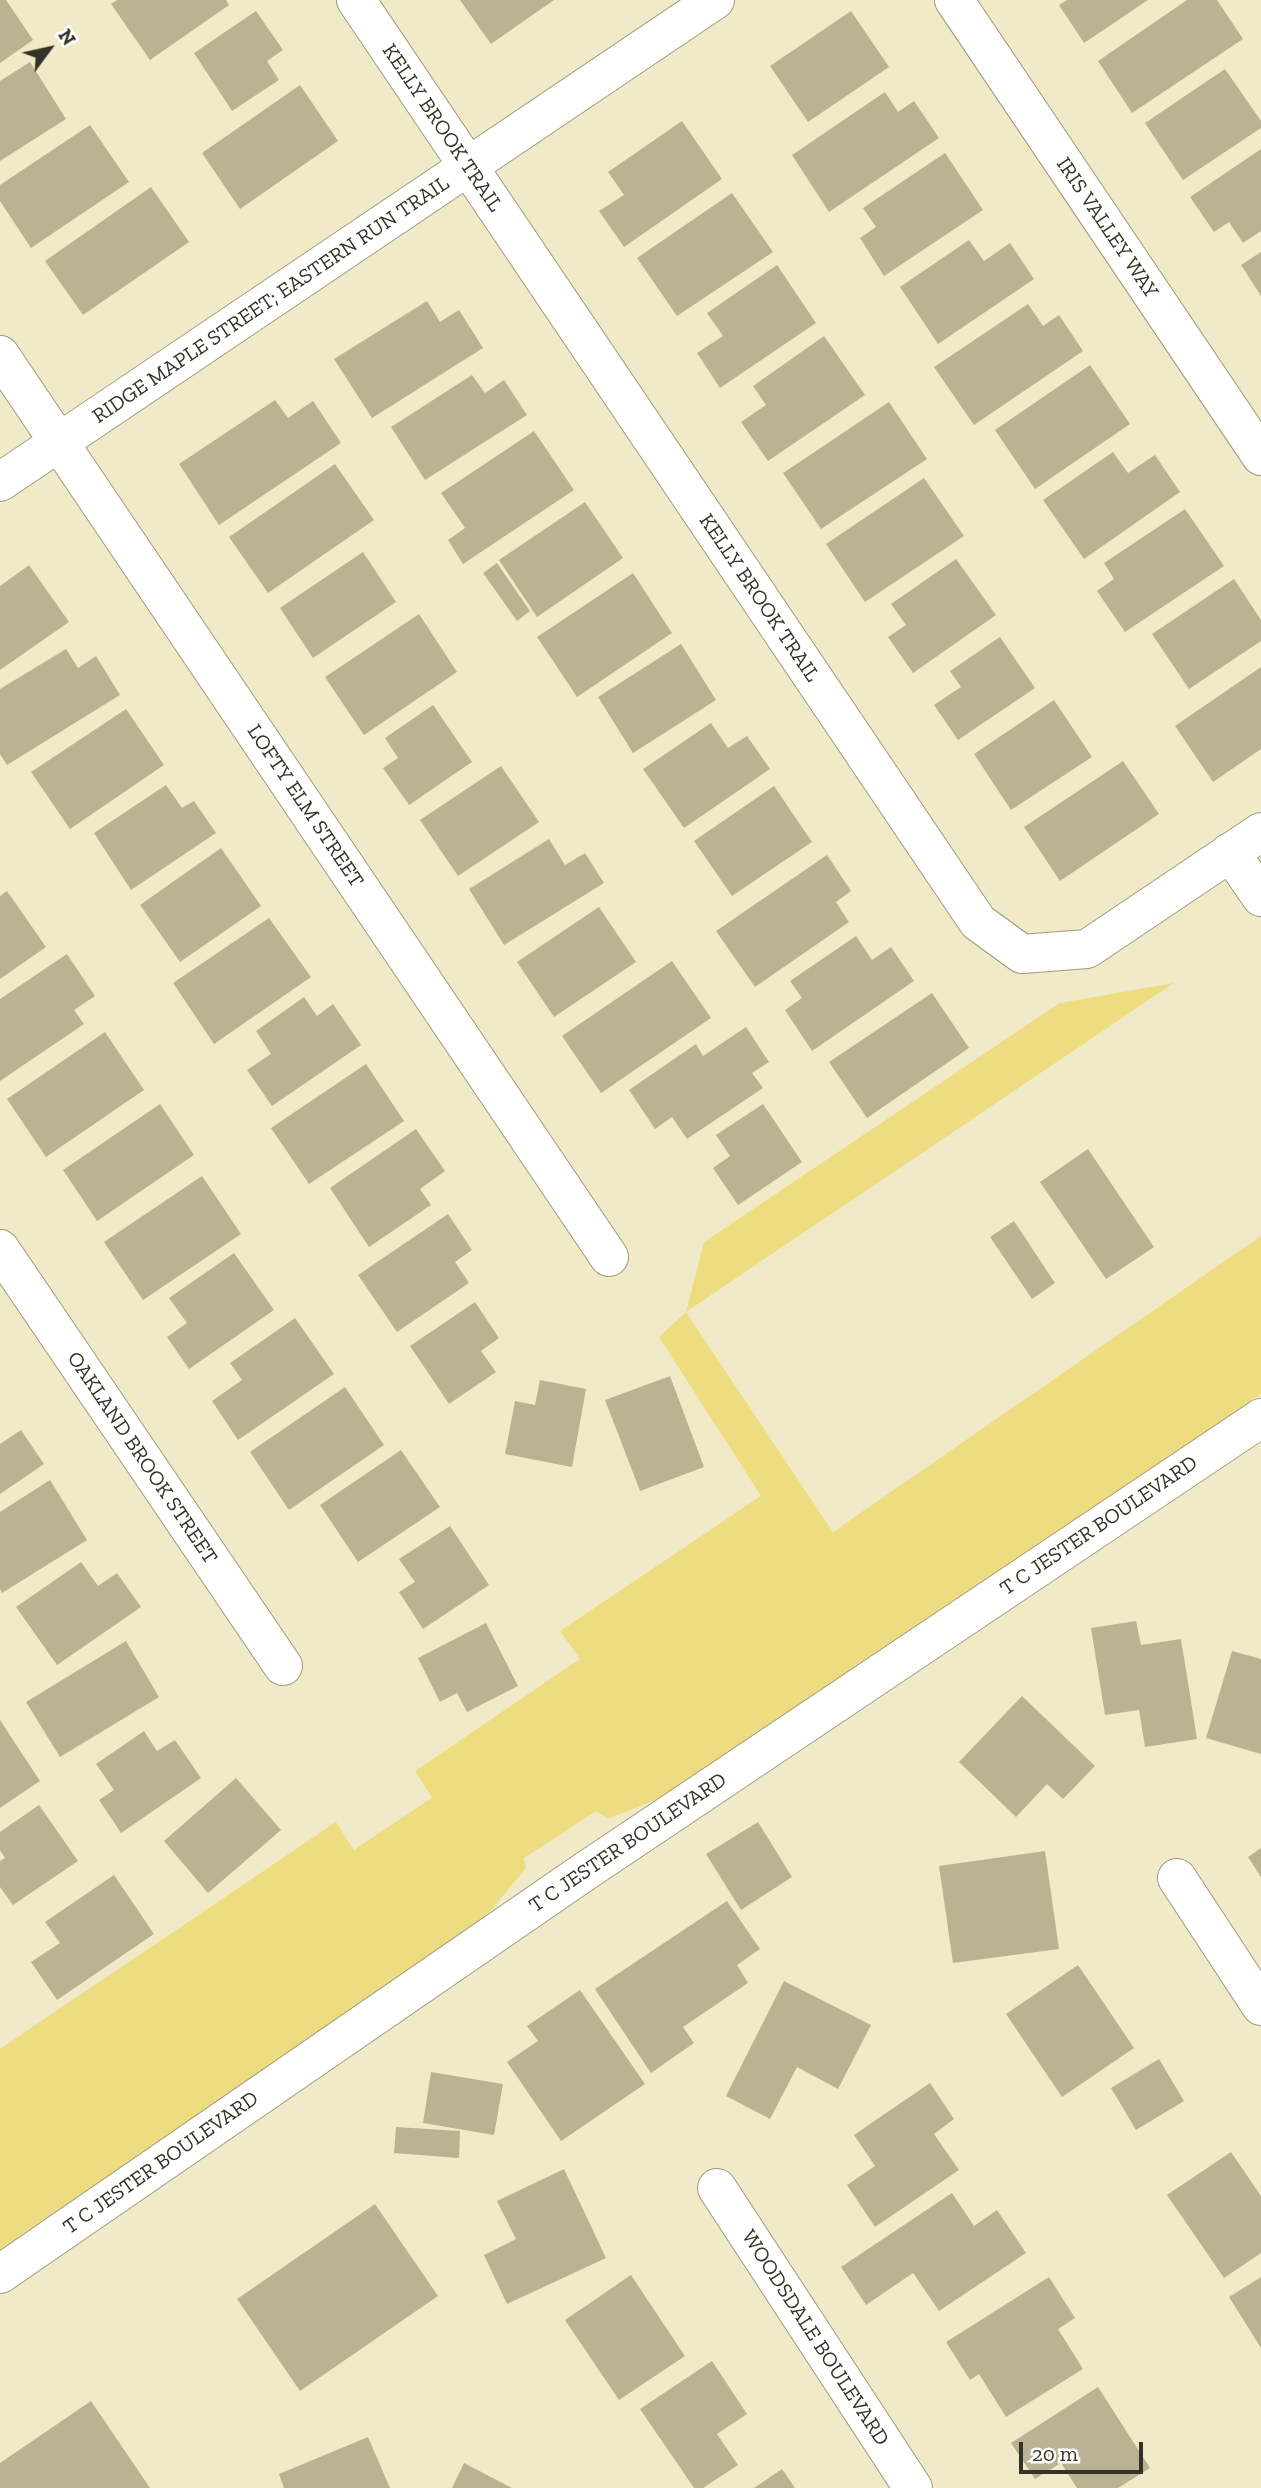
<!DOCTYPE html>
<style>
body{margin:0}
#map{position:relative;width:1261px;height:2488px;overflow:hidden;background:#f1eac8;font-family:"Zilla Slab",serif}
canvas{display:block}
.north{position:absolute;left:14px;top:14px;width:70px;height:70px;-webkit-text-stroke:5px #fff;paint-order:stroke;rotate:57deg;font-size:19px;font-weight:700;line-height:28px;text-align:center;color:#353326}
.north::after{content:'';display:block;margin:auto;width:24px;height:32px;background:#353326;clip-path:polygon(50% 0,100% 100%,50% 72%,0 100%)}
.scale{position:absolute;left:1019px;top:2442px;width:124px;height:32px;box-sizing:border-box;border:4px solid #353326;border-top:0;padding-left:9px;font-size:21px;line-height:24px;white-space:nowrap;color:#353326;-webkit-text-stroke:5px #fff;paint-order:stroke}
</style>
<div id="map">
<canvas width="1261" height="2488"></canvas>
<div class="north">N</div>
<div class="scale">20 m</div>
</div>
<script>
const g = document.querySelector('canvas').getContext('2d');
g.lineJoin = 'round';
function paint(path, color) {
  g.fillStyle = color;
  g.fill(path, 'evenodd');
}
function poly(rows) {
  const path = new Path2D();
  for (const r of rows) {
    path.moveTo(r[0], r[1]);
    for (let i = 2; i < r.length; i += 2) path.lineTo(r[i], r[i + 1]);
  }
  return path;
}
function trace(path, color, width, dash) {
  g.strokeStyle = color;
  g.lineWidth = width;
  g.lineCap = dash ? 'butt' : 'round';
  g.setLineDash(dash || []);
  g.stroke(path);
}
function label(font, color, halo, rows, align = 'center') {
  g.font = font + ' "Zilla Slab",serif';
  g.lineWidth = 5;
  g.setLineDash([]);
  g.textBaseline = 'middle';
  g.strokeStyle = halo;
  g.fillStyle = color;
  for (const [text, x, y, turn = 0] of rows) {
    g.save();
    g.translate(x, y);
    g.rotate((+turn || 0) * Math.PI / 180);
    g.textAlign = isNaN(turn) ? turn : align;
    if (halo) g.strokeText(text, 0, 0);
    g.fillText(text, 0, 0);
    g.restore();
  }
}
paint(poly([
 [1174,983,686,1312,833,1532,1261,1236,1261,1394,680,1790,608,1819,596,1811,524,1858,526,1868,481,1922,0,2249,0,2049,336,1822,354,1850,432,1798,415,1771,580,1659,560,1631,761,1496,659,1337,686,1312,704,1242,1060,1003]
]), '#eedc81');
paint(poly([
 [0,0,6,0,33,40,0,63],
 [117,0,226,0,229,5,150,60,111,4],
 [460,0,554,0,491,44],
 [1067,0,1148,0,1084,43,1059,5],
 [1187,0,1217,0,1243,39,1132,113,1098,61],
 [256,11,283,50,267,61,279,80,232,111,194,53],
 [851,11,889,67,808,122,770,66],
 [30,62,66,119,0,161,0,81],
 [1225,69,1261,121,1261,128,1183,180,1145,123],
 [300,85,338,141,240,209,202,153],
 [885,92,898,112,914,101,939,138,829,212,792,155],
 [682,121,722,179,624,247,599,211,624,195,608,172],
 [90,125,129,182,31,248,0,201,0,185],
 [1261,149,1261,231,1243,243,1229,222,1214,232,1190,197],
 [945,153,983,210,884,276,860,238,876,227,863,208],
 [151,187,189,242,83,315,45,261],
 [732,193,773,252,677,316,637,258],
 [969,240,984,261,1010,243,1034,279,938,344,900,287],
 [1261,252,1261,296,1241,265],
 [777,265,816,323,720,388,697,353,723,336,707,313],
 [427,301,440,322,459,310,483,348,372,418,334,359],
 [1028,304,1043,326,1059,315,1083,351,974,425,934,367],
 [824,336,865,395,768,461,741,422,766,405,753,386],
 [1090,365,1130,424,1035,489,995,430],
 [472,375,485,393,504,380,527,415,425,480,391,427],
 [275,400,288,418,313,401,341,443,219,525,179,464],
 [889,402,927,459,821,529,783,473],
 [534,431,574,490,463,564,448,540,465,528,441,493],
 [1113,452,1128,473,1155,455,1180,492,1084,559,1043,500],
 [335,464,374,520,268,593,229,537],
 [924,478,964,536,865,602,826,544],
 [585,502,623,558,537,617,499,560],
 [1185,509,1224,566,1125,632,1097,591,1114,579,1104,563],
 [363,552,396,602,313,658,280,608],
 [956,559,996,615,913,673,888,637,906,625,891,604],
 [497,563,530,611,517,621,483,573],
 [29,565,69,622,0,670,0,586],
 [633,573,672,633,577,697,537,637],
 [1234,579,1261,620,1261,641,1189,689,1152,634],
 [419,614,457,672,364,735,325,677],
 [1000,637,1035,688,958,740,934,705,961,687,950,671],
 [681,644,716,700,633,753,598,697],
 [66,649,78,668,96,656,120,695,7,765,0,754,0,689],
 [1261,667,1261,749,1213,782,1175,726],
 [1054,700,1092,757,1011,810,974,754],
 [433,705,472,762,409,805,383,768,398,758,385,738],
 [126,709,164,765,70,829,31,772],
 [711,723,728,748,747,736,770,769,684,828,643,769],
 [1123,761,1159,814,1060,881,1024,827],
 [501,766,539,822,458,876,420,820],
 [166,785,182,808,194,801,216,833,131,890,94,833],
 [774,786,812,842,732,896,694,841],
 [549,839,565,865,585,853,604,883,504,945,469,889],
 [221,848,261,906,180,962,140,905],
 [827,855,851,891,836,902,849,922,755,987,716,931],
 [7,891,46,947,0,979,0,896],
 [599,907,636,962,554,1017,517,962],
 [269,918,311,977,214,1044,173,983],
 [856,936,872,960,891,947,914,981,812,1051,785,1010,802,998,790,981],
 [67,954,95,996,74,1010,84,1024,0,1081,0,999],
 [672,961,711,1018,601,1093,562,1036],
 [932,993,969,1048,867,1118,829,1062],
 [304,997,317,1016,333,1004,361,1045,272,1106,247,1070,271,1054,256,1031],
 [746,1027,769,1062,752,1073,763,1088,687,1139,672,1117,655,1129,629,1090,696,1044,703,1056],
 [105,1032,144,1090,46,1157,7,1099],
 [366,1064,404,1121,309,1184,271,1128],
 [160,1104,194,1155,97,1221,63,1170],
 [763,1104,802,1162,738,1205,713,1168,730,1156,716,1135],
 [416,1129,445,1171,420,1189,431,1205,369,1247,330,1188],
 [1088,1149,1154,1247,1106,1279,1040,1182],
 [202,1176,241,1234,143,1300,104,1242],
 [448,1214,472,1250,455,1262,469,1283,397,1332,358,1275],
 [1014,1221,1055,1283,1032,1299,990,1237],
 [234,1253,274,1310,189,1369,167,1337,187,1323,169,1298],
 [475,1302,499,1338,481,1351,496,1372,449,1404,410,1346],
 [295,1318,334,1374,238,1440,212,1401,242,1380,230,1363],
 [670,1376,704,1467,640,1491,605,1400],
 [540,1380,586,1389,572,1467,505,1454,515,1401,535,1405],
 [345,1387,384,1445,289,1510,250,1452],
 [21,1430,44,1464,0,1494,0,1444],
 [401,1450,440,1507,358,1562,320,1505],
 [50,1480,87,1540,2,1593,0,1589,0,1512],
 [450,1526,489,1585,423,1629,399,1592,415,1582,399,1559],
 [81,1562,98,1586,117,1573,141,1607,57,1665,16,1607],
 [1136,1621,1141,1645,1181,1639,1197,1739,1145,1747,1139,1710,1105,1715,1091,1628],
 [486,1623,518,1686,467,1712,457,1693,440,1702,418,1658],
 [126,1641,159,1697,60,1757,26,1702],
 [1232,1651,1261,1659,1261,1754,1206,1738],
 [1022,1696,1095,1766,1063,1799,1047,1784,1016,1817,959,1762],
 [0,1720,40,1781,0,1808],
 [144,1731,157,1751,175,1740,201,1778,121,1833,99,1800,114,1790,96,1764],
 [236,1778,281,1830,208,1893,164,1841],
 [39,1805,78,1861,13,1905,0,1887,0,1861,5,1858,0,1850,0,1832],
 [758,1822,792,1877,741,1910,706,1854],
 [1261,1848,1261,1877,1248,1857],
 [1045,1851,1059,1949,953,1963,939,1866],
 [114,1875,154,1934,57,2000,31,1962,60,1943,45,1922],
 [727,1901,760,1949,737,1965,748,1983,683,2027,694,2043,651,2073,595,1989],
 [1078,1965,1134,2048,1062,2097,1006,2014],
 [784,1981,871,2025,838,2089,797,2067,770,2119,726,2096],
 [580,1990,645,2084,561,2141,507,2062,538,2041,527,2026],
 [1159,2059,1184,2101,1136,2130,1111,2088],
 [431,2072,503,2084,494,2135,423,2123],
 [930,2083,954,2119,934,2134,959,2170,875,2227,847,2185,875,2166,854,2135],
 [396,2127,460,2131,459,2158,394,2153],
 [1231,2152,1261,2196,1261,2253,1224,2278,1167,2195],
 [564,2169,606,2258,507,2304,484,2255,516,2239,497,2201],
 [952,2193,974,2226,997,2210,1026,2253,939,2311,913,2273,866,2305,841,2267],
 [375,2204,438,2296,300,2391,237,2299],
 [631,2275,685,2356,619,2400,565,2320],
 [1049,2277,1075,2318,1058,2329,1083,2369,1006,2417,979,2374,970,2380,946,2342],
 [1261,2277,1261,2348,1229,2297],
 [712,2361,747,2414,717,2434,738,2465,703,2488,694,2488,640,2409],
 [1098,2387,1150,2468,1118,2488,1077,2488,1061,2463,1035,2479,1011,2443],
 [91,2401,150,2488,0,2488,0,2463],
 [368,2437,390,2488,284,2488,279,2474],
 [464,2463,512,2488,452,2488],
 [782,2469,795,2488,754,2488]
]), '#bab393');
const minor = poly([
 [356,0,978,922,1022,954,1087,949,1261,832],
 [954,0,1261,456],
 [0,355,609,1257],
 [0,482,715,0],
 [1230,852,1261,897],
 [0,1249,283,1666],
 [1177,1878,1261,2006],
 [717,2188,913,2488]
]);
const tertiary = poly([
 [0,2274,584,1872,1261,1418]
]);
trace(minor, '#9f997a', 40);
trace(tertiary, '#9f997a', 40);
trace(minor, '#fff', 38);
trace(tertiary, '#fff', 38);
label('21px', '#353326', '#fff', [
 ["KELLY BROOK TRAIL",442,128,56],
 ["IRIS VALLEY WAY",1107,228,56],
 ["RIDGE MAPLE STREET; EASTERN RUN TRAIL",271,300,-34],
 ["KELLY BROOK TRAIL",759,598,56],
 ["LOFTY ELM STREET",305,806,56],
 ["OAKLAND BROOK STREET",142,1458,56],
 ["T C JESTER BOULEVARD",1099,1526,-34],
 ["T C JESTER BOULEVARD",628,1843,-34],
 ["T C JESTER BOULEVARD",161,2163,-35],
 ["WOODSDALE BOULEVARD",815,2338,57]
]);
</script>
